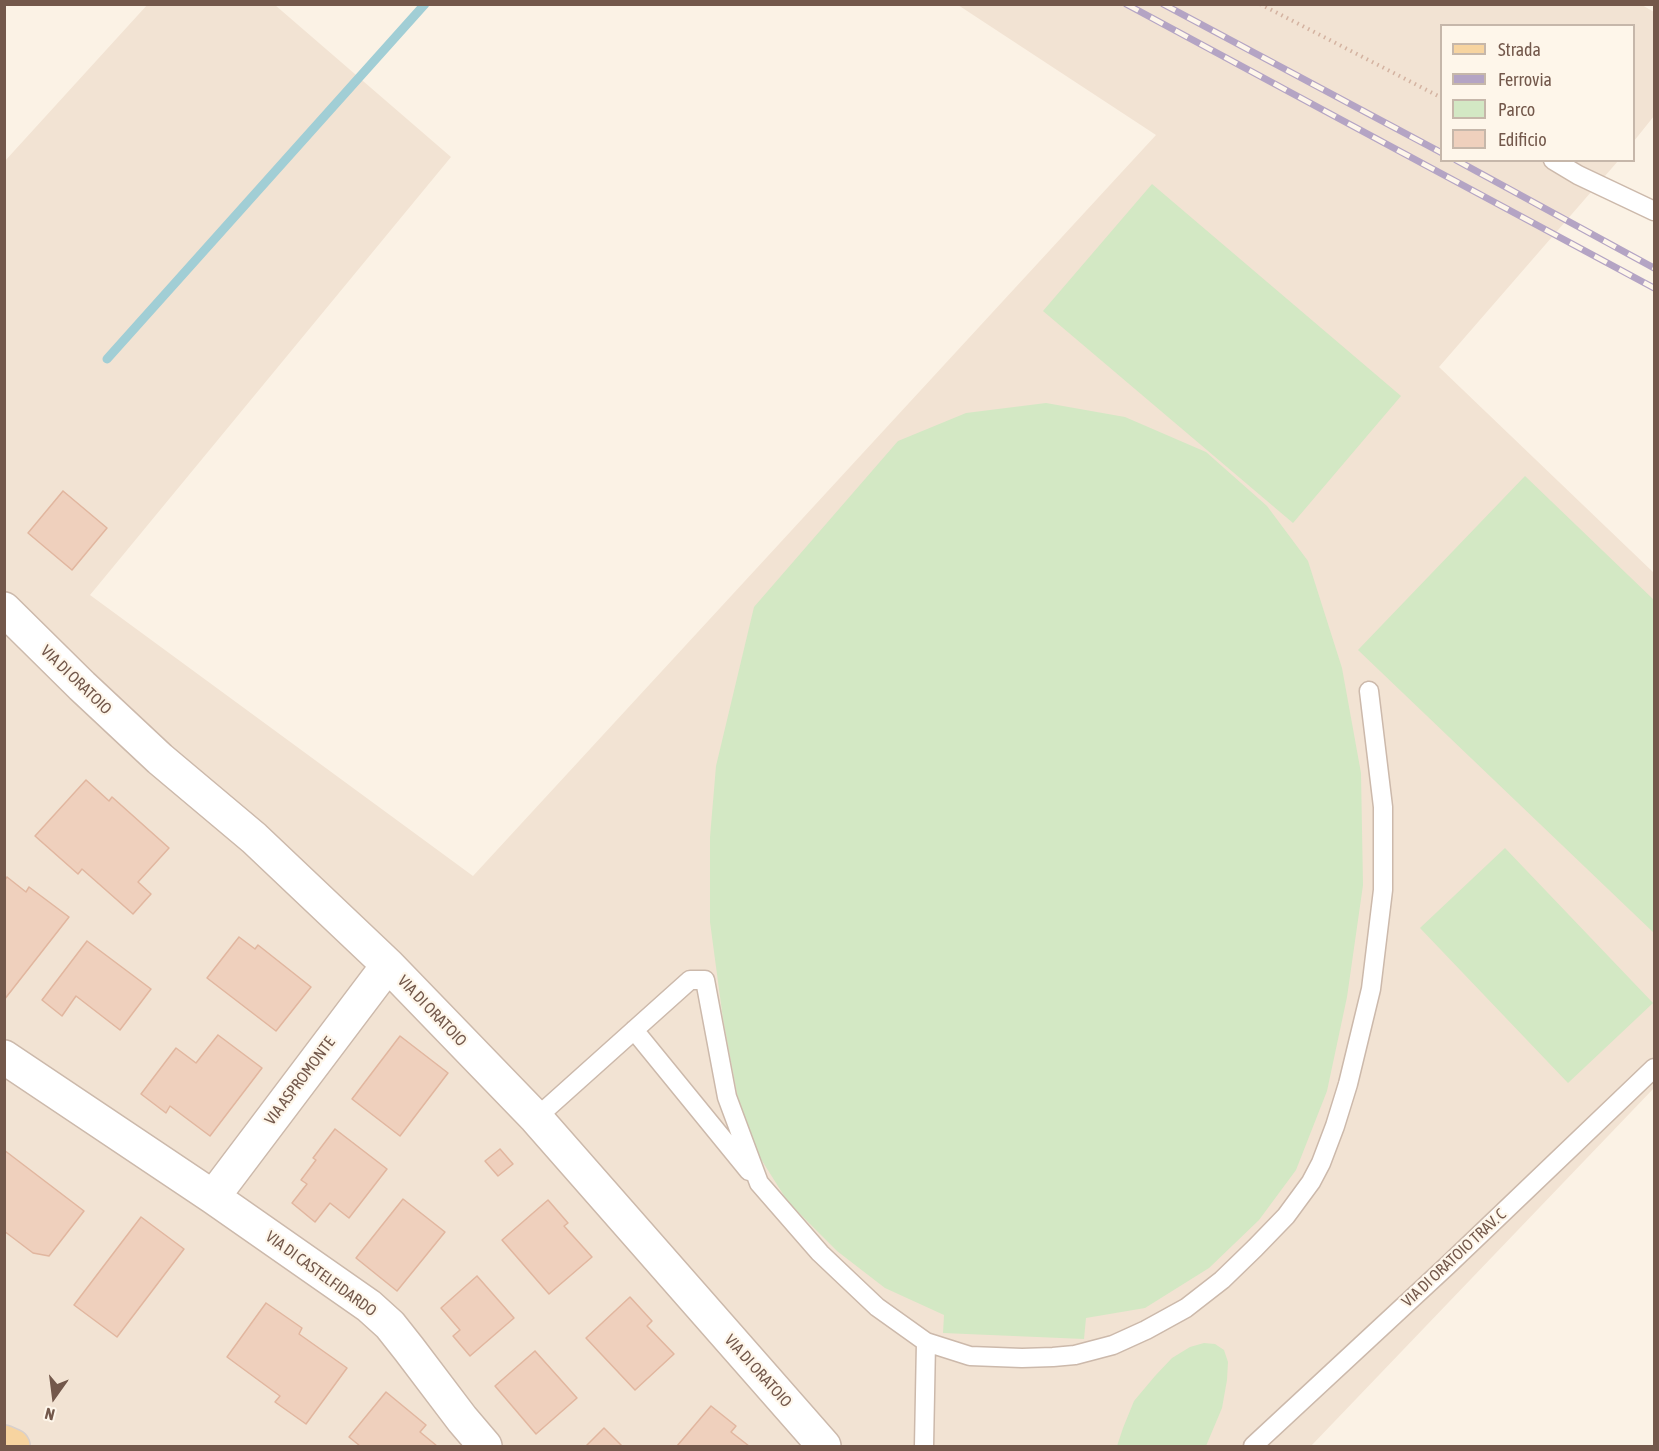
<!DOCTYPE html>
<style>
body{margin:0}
#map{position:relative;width:1659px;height:1451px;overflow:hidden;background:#fbf2e5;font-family:"Asap Condensed",sans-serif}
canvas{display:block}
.frame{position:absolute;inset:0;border:6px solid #73584b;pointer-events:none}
.legend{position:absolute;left:1440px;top:24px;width:195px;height:138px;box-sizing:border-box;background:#fef6ea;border:2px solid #c6b7aa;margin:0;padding:8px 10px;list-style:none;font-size:18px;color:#73584b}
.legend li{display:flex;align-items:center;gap:12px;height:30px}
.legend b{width:30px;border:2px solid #c6b7aa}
.north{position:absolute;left:24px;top:1367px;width:60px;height:60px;-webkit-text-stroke:4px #fef6ea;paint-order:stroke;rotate:194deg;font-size:16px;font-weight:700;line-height:24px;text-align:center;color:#73584b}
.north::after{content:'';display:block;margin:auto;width:21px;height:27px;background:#73584b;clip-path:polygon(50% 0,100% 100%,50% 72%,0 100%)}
</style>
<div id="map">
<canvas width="1659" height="1451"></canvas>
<div class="frame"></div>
<ul class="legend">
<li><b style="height:8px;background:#f7d4a0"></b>Strada</li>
<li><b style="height:8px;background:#b4a4c4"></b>Ferrovia</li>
<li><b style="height:16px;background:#d3e8c4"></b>Parco</li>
<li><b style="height:16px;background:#efd0bd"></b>Edificio</li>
</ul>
<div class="north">N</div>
</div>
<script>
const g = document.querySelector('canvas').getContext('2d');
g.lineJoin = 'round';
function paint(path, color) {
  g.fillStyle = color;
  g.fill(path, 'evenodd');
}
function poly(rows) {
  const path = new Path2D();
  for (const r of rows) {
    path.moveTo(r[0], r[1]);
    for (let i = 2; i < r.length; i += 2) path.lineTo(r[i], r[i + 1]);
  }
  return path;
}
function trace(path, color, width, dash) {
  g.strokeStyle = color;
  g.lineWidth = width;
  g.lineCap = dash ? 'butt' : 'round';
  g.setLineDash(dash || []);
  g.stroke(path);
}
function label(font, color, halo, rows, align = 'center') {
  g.font = font + ' "Asap Condensed",sans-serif';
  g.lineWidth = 4.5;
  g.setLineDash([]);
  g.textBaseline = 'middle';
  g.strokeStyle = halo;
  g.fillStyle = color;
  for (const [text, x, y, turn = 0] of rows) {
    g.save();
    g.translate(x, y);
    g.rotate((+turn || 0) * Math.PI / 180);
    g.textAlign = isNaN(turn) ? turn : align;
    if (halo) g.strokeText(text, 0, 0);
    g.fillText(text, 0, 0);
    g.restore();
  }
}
paint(poly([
 [148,4,275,5,451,157,90,595,473,876,1156,135,958,5,1312,4,1315,6,1317,4,1642,5,1654,12,1654,116,1634,141,1634,26,1442,26,1442,160,1618,161,1439,367,1654,573,1654,1088,1311,1446,5,1446,4,162]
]), '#f2e3d3');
paint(poly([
 [1152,184,1401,396,1293,523,1043,311],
 [1046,403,1125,417,1206,452,1267,506,1308,561,1342,668,1361,773,1363,885,1347,997,1327,1091,1296,1170,1259,1220,1209,1268,1145,1308,1086,1318,1084,1339,943,1333,944,1315,885,1288,837,1251,788,1202,759,1156,739,1104,723,1019,710,922,710,837,716,766,754,607,898,441,966,413],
 [1525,476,1654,600,1654,933,1358,650],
 [1505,848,1653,1003,1568,1083,1420,928],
 [1204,1343,1215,1344,1224,1350,1228,1362,1227,1380,1222,1408,1206,1446,1117,1446,1123,1428,1134,1401,1155,1376,1172,1358,1190,1347]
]), '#d3e8c4');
trace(poly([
 [107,359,425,4]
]), '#a1ced5', 9);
const building = poly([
 [63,491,107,528,72,570,28,533,63,491],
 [86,780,109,801,112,797,169,848,138,882,151,894,133,914,82,869,78,874,35,836,86,780],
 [7,877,26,892,29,887,69,917,4,1000,4,881,7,877],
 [239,937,255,949,258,945,311,987,276,1031,207,978,239,937],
 [87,941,151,989,120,1030,76,996,62,1016,42,1000,87,941],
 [218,1035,262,1068,210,1136,170,1106,166,1113,141,1094,176,1048,196,1063,218,1035],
 [400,1036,448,1073,400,1136,352,1099,400,1036],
 [335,1129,387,1169,349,1218,330,1203,315,1222,292,1203,307,1184,301,1180,316,1160,313,1158,335,1129],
 [500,1149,513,1164,498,1176,485,1161,500,1149],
 [4,1150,84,1211,49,1256,33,1253,4,1231,4,1150],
 [403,1199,445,1232,397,1291,356,1258,403,1199],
 [548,1200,568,1223,564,1226,592,1257,549,1294,502,1240,548,1200],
 [141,1217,184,1249,117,1337,74,1305,141,1217],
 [477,1276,514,1318,470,1356,453,1336,460,1330,441,1308,477,1276],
 [630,1297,652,1321,647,1326,674,1354,635,1390,586,1338,630,1297],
 [266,1303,302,1328,299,1334,347,1368,306,1424,275,1402,280,1396,227,1357,266,1303],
 [535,1351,577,1398,536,1434,495,1386,535,1351],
 [386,1392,426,1425,420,1432,437,1446,360,1446,349,1437,386,1392],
 [711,1406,736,1426,731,1432,749,1446,677,1446,711,1406],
 [604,1428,622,1446,586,1446,604,1428]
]);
paint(building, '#efd0bd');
trace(building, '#e1b69f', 1.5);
const lane = poly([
 [1553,160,1578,175,1654,211],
 [634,1030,749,1171],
 [536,1118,690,980,705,980,727,1097,759,1183,820,1253,877,1307,926,1342,970,1356,1022,1358,1053,1357,1075,1355,1113,1345,1146,1330,1186,1308,1222,1280,1255,1248,1286,1216,1311,1182,1321,1163,1335,1126,1348,1084,1371,989,1383,890,1383,807,1369,691],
 [924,1446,926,1342],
 [1253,1446,1447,1266,1654,1068]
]);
const street = poly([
 [4,609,82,686,160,759,254,838,388,965,536,1118,824,1446],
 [4,1057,213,1197,369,1306,390,1325,409,1349,462,1419,485,1446],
 [213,1197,388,965]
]);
const primary = poly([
 [4,1442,13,1446]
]);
trace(lane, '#ccb9ab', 21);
trace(street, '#ccb9ab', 36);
trace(primary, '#d8d0cd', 36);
trace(poly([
 [1260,4,1442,98]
]), '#d4b3a1', 4, [1.5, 4.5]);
trace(lane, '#fff', 18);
trace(street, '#fff', 33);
trace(primary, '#f7d4a0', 33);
const rail = poly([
 [1126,4,1654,288],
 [1163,4,1442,153],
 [1456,160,1654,268]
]);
trace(rail, '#b4a4c4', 7);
trace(rail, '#fef6ea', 4.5, [14]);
label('16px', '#73584b', '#fef6ea', [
 ["VIA DI ORATOIO",76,680,44],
 ["VIA DI ORATOIO",432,1011,46],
 ["VIA ASPROMONTE",300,1081,-53],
 ["VIA DI ORATOIO TRAV. C",1454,1258,-43],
 ["VIA DI CASTELFIDARDO",321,1274,36],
 ["VIA DI ORATOIO",758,1371,48]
]);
</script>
